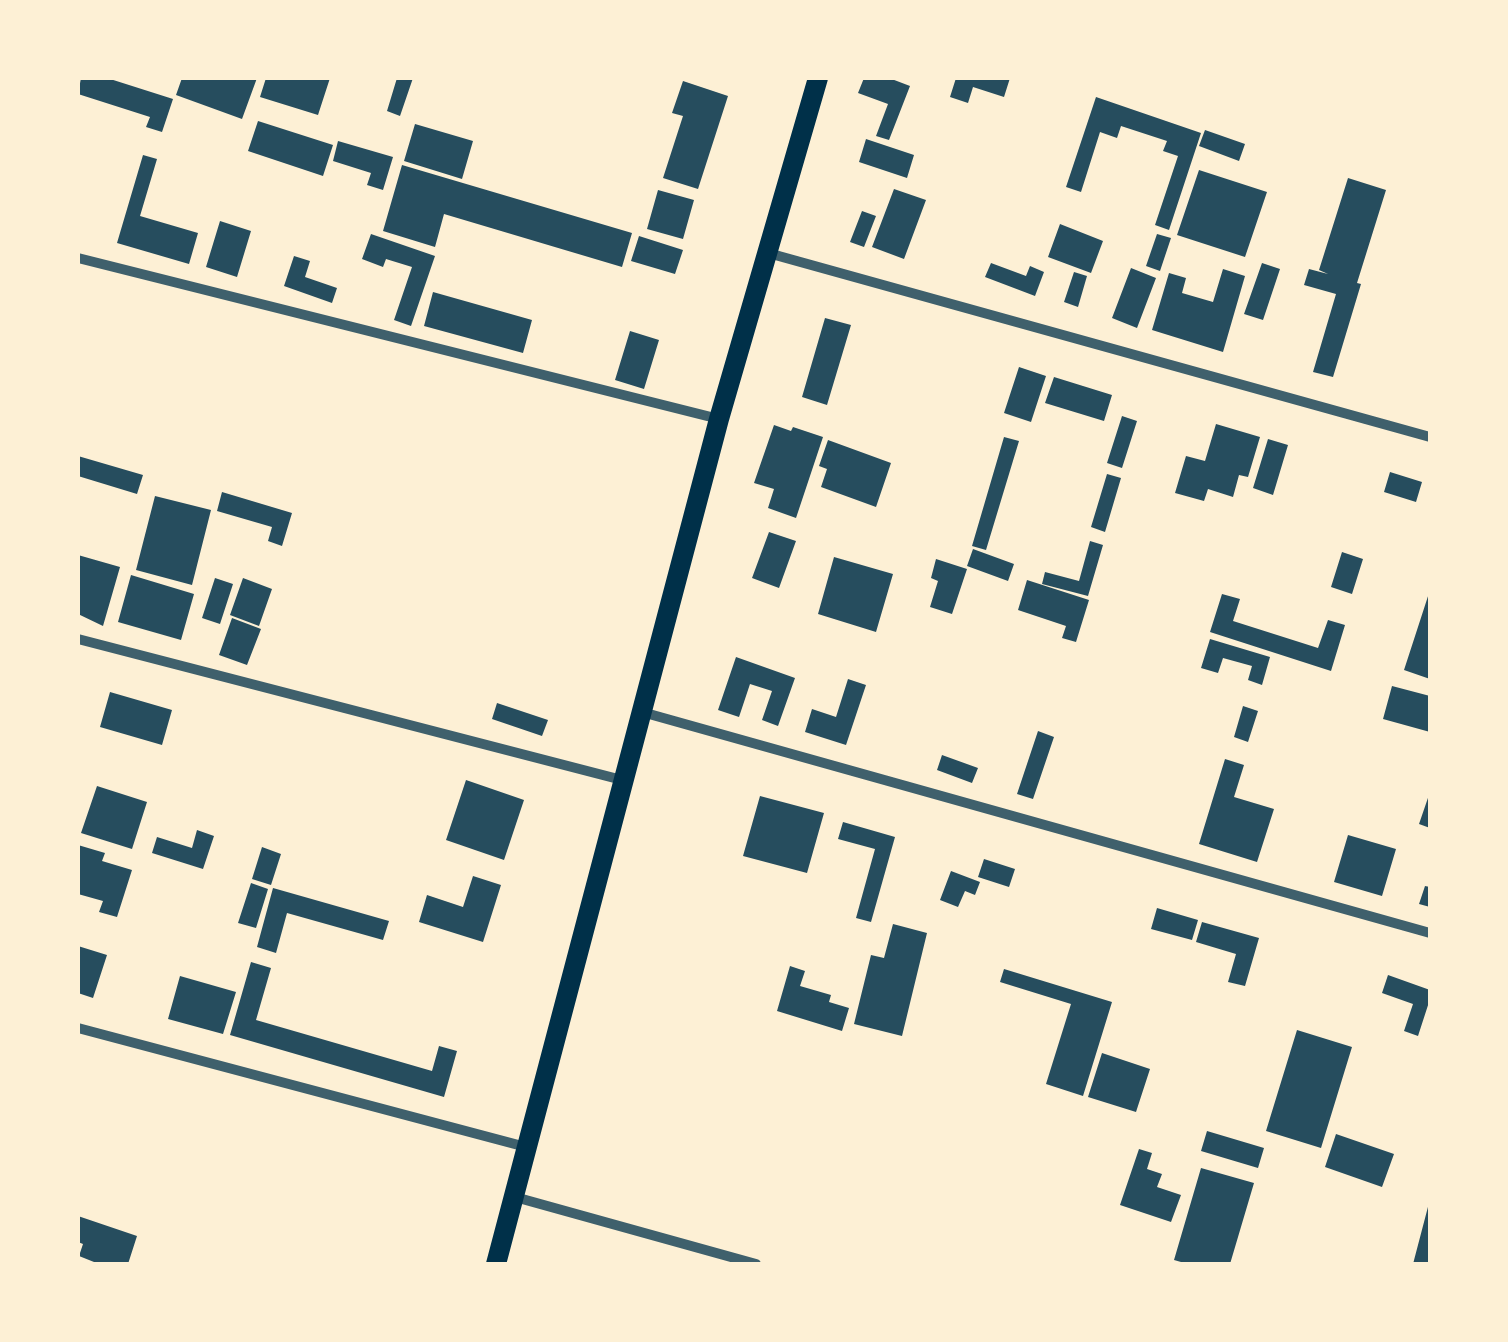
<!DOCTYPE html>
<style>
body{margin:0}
#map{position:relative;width:1508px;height:1342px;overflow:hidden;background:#fdf0d5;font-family:"Varela Round",sans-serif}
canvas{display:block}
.frame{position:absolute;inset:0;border:80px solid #fdf0d5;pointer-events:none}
</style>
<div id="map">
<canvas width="1508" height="1342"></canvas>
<div class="frame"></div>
</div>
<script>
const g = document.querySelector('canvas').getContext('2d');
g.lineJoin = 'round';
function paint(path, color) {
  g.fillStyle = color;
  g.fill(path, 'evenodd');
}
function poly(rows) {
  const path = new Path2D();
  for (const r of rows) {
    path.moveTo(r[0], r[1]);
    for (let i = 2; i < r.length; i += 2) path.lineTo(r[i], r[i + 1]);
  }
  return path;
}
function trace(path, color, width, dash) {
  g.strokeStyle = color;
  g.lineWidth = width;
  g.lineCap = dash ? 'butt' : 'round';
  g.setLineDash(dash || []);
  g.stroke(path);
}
paint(poly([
 [81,78,107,78,173,99,162,132,146,127,150,117,78,94],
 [182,78,233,80,257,78,242,119,176,95],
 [266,78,330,78,318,115,260,97],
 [397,78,413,78,400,116,387,111],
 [864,78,889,78,910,86,889,140,876,136,888,104,858,93],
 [956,78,1010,78,1004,97,973,87,968,103,950,97],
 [683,81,728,96,698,189,663,178,683,116,672,113],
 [1096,97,1201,133,1169,230,1155,225,1178,156,1163,151,1167,141,1121,126,1117,138,1100,132,1081,192,1066,187],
 [258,121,333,145,323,176,248,151],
 [415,124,473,141,462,179,404,161],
 [1205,130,1245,144,1239,161,1199,146],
 [866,139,914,155,907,178,859,162],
 [338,141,393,157,383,190,367,185,371,173,333,161],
 [143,155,157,159,140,216,198,233,189,264,117,243],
 [402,165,632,233,622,267,444,214,435,247,383,231],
 [1199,170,1267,192,1245,257,1177,235],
 [1348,178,1386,190,1357,283,1361,284,1333,377,1313,372,1336,294,1304,285,1309,269,1328,274,1319,270],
 [894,189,926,200,904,259,872,247],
 [658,190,694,200,683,239,647,229],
 [862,211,876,216,864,247,850,242],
 [220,221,251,231,237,277,206,267],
 [1060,224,1103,241,1091,273,1048,257],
 [371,234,435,256,411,326,394,320,412,267,386,259,383,267,362,259],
 [1157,234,1171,238,1160,271,1146,266],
 [639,236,683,250,675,274,631,261],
 [294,256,310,261,305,277,337,288,332,303,284,286],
 [991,263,1026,276,1030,266,1044,272,1035,296,985,277],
 [1262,263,1280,269,1263,320,1244,314],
 [1131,268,1156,278,1137,328,1112,318],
 [1223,269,1245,276,1223,352,1152,330,1169,273,1186,278,1182,293,1213,302],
 [1074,272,1087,276,1078,307,1064,302],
 [433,292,532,320,523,353,424,326],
 [825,318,851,325,827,405,802,397],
 [630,331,659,340,644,389,615,380],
 [1019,367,1046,376,1031,422,1004,413],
 [1054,377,1112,395,1104,421,1045,403],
 [1122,416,1137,421,1122,468,1107,463],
 [1216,424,1260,437,1248,477,1239,475,1233,497,1208,489,1204,501,1175,493,1186,456,1205,461],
 [774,425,791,431,793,427,823,437,796,518,768,508,774,489,754,483],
 [1004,437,1019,441,986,550,972,546],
 [1268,439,1288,445,1273,495,1253,488],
 [828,440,891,463,876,507,821,487,827,469,819,466],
 [78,456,143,475,137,494,78,476],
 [1390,472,1422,482,1416,502,1384,492],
 [1107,474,1121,478,1105,532,1091,527],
 [222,492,292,513,282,546,268,541,272,527,217,511],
 [155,496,211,510,192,585,136,570],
 [769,532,796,541,779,588,752,578],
 [1090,541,1103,545,1088,596,1042,584,1045,572,1079,581],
 [973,549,1014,564,1008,581,967,566],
 [1342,552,1363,559,1352,594,1331,587],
 [78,555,120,567,103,626,78,614],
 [834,557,893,574,876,632,818,614],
 [936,559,967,569,952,614,930,607,938,581,931,578],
 [131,575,194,594,181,640,118,622],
 [215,578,233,584,220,624,202,618],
 [243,578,272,589,259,626,230,615],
 [1027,580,1089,600,1076,642,1062,638,1066,626,1018,610],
 [1430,590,1430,679,1404,670],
 [1222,594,1240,599,1233,621,1318,648,1328,620,1345,625,1331,671,1210,632],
 [232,618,261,629,247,665,219,655],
 [1210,639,1270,657,1262,685,1248,680,1252,666,1223,658,1218,673,1201,668],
 [736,657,795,678,778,726,762,720,772,691,750,684,739,717,718,710],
 [848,679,866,685,846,745,805,732,812,709,836,717],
 [1392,686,1430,696,1430,732,1383,719],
 [110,692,172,710,162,745,100,727],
 [497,703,548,720,542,736,492,719],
 [1243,706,1258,711,1248,742,1234,737],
 [1038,731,1054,737,1033,799,1017,794],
 [942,755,978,768,972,783,937,770],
 [1225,759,1244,765,1234,797,1274,809,1257,862,1199,844],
 [466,780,524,800,504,860,446,840],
 [97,786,147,802,132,849,81,833],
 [1430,792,1430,828,1419,824],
 [760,796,824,813,807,873,743,856],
 [843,822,895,837,871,922,856,918,875,849,838,839],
 [197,830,214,836,203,869,152,853,157,837,192,848],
 [1348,835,1396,849,1382,896,1334,882],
 [78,845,105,853,102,861,132,870,117,917,99,912,103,901,78,894],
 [262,847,281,854,271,885,252,879],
 [984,859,1015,869,1009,887,978,877],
 [951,871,980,882,975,895,965,891,958,907,940,900],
 [473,876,501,885,483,942,419,922,427,895,463,907],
 [251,883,268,889,256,928,238,923],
 [1425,886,1430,887,1430,907,1419,904],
 [273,888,389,921,383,940,287,913,276,953,257,947],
 [1157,908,1198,920,1192,940,1151,929],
 [1202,922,1259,938,1245,986,1228,982,1236,954,1196,942],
 [893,924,927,933,902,1036,854,1024,871,955,884,958],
 [78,946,107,955,93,998,78,993],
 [251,962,271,968,256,1020,432,1071,439,1046,457,1051,444,1097,230,1035],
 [790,966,805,971,800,986,831,995,829,1002,849,1008,842,1031,777,1011],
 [1004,969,1112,1002,1083,1096,1046,1084,1071,1004,1000,982],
 [1388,975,1430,990,1430,999,1418,1036,1404,1031,1413,1004,1382,993],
 [180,976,236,992,223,1034,168,1019],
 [1297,1030,1352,1047,1321,1148,1266,1131],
 [1102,1053,1150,1069,1136,1112,1088,1097],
 [1207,1131,1264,1148,1258,1168,1201,1151],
 [1336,1134,1394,1154,1382,1187,1325,1167],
 [1139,1149,1152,1153,1147,1169,1162,1174,1157,1187,1181,1195,1171,1222,1120,1205],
 [1201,1168,1254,1183,1230,1264,1188,1264,1174,1260],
 [1429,1203,1430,1256,1428,1264,1413,1264],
 [78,1216,137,1236,128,1264,99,1264,79,1256,83,1244,78,1242]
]), '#264d5e');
trace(poly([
 [768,253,1430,437],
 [78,258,719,419],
 [78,639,622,780],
 [642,712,1430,933],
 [78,1028,526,1147],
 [515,1197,756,1264]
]), '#3f606c', 10);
trace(poly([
 [496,1264,719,419,818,78]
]), '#003049', 20);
</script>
